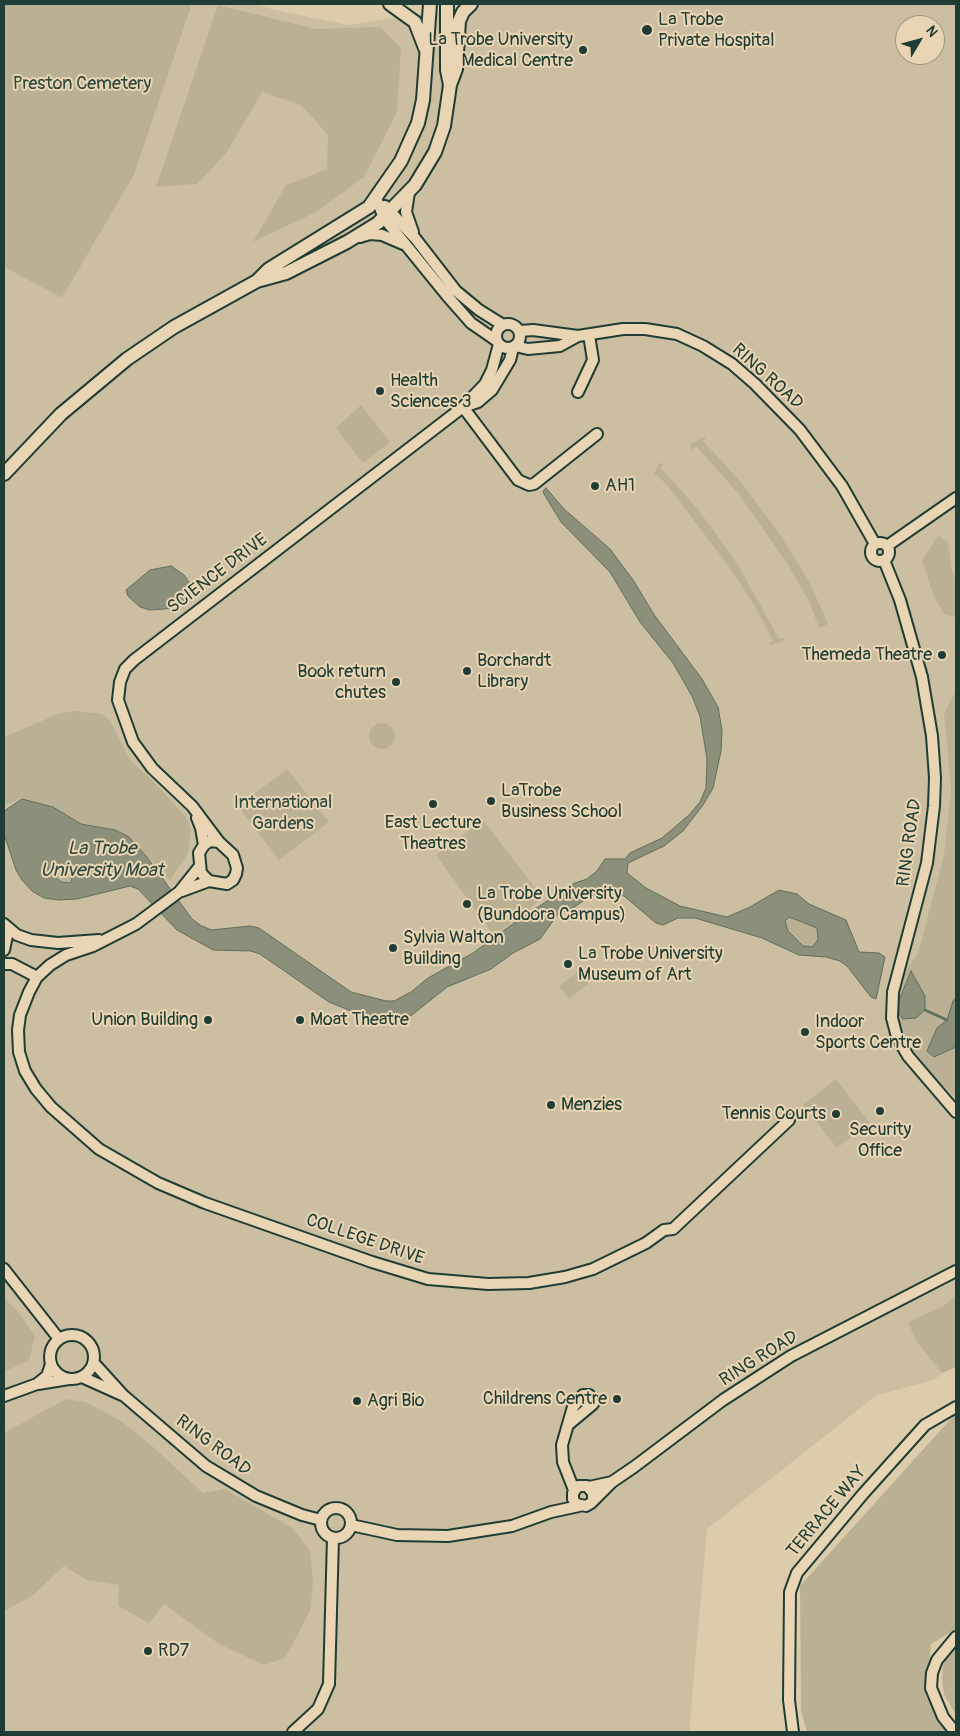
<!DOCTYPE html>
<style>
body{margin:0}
#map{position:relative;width:960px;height:1736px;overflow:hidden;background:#ddccac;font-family:Pangolin,sans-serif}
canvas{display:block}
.frame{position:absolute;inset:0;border:5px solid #1f3d34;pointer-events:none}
.north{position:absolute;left:895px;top:15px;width:50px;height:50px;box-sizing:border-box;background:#e9d5b3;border:1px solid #989880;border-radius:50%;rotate:53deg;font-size:14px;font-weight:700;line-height:20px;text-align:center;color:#1f3d34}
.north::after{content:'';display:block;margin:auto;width:18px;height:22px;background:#1f3d34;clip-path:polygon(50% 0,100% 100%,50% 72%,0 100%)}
</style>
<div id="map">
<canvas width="960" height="1736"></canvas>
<div class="frame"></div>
<div class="north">N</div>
</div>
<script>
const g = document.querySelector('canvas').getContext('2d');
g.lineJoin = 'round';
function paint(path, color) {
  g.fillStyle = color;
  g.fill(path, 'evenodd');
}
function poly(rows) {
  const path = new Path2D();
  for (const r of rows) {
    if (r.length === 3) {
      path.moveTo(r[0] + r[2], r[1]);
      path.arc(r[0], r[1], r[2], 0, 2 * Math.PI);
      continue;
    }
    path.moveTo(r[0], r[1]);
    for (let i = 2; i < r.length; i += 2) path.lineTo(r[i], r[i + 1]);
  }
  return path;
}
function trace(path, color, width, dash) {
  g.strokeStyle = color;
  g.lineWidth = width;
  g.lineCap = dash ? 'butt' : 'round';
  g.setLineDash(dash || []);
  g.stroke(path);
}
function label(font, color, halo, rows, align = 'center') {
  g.font = font + ' Pangolin,sans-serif';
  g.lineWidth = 4;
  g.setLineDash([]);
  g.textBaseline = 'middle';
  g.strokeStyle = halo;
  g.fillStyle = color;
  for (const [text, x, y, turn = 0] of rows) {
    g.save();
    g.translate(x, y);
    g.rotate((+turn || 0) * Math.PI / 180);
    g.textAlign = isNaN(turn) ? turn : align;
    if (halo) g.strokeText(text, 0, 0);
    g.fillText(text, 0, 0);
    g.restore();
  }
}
paint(poly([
 [192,4,256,4,271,9,348,25,484,4,956,4,956,690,944,714,951,790,944,855,918,953,904,973,921,1078,946,1088,956,1098,956,1295,943,1306,909,1322,916,1341,942,1373,934,1380,877,1395,707,1529,689,1732,4,1732,4,267,62,298,134,175],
 [905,25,935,25,935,55,905,55]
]), '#ccbea1');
paint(poly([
 [4,4,192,4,134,175,62,298,4,267],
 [218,5,316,29,380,27,401,48,397,112,364,177,316,212,253,242,286,185,327,169,328,135,301,105,262,92,227,152,197,184,156,187],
 [361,405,390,442,363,463,336,428],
 [703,437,706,437,703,441,741,482,779,533,809,581,828,624,819,628,810,603,787,563,738,493,696,446,691,450,691,444],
 [659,463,664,464,660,467,697,508,737,563,779,639,785,638,783,641,771,645,768,644,773,641,756,608,730,568,668,486,656,474,653,477],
 [938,536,948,542,952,571,956,581,956,615,952,617,944,614,934,597,922,560],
 [956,690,956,1098,946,1088,921,1078,908,1061,894,1014,904,973,918,953,944,855,951,790,944,714],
 [74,711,102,714,110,721,130,760,157,785,187,818,191,831,188,854,170,880,129,837,100,826,81,824,22,799,4,805,4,737,58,714],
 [382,736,13],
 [287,769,329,822,279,860,238,806],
 [483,820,543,898,494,936,436,855],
 [58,865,71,875,72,881,69,883,61,882,49,871,49,868],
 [789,917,817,928,818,940,812,947,803,946,788,931,785,921],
 [579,971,588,984,569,999,559,986],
 [836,1079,870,1123,837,1148,803,1105],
 [956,1295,956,1367,942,1373,916,1341,908,1322,943,1306],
 [4,1298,18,1312,35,1336,29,1360,4,1372],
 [66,1399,86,1402,121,1421,151,1445,203,1493,225,1489,292,1528,310,1550,313,1581,310,1611,285,1658,264,1665,219,1644,164,1604,149,1623,118,1606,119,1585,87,1580,64,1566,32,1596,4,1611,4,1433],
 [956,1413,956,1629,931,1644,926,1696,952,1732,807,1732,801,1711,800,1586],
 [956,1646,956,1715,944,1694,942,1680,943,1666,948,1654]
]), '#bab195');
const water = poly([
 [546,488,564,509,610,549,633,580,655,616,702,679,718,707,722,730,721,751,713,788,703,805,683,831,664,846,628,863,627,873,646,888,680,906,727,917,750,907,779,890,797,894,809,904,846,920,859,952,879,953,885,957,876,999,871,997,847,966,840,961,826,957,799,955,762,938,695,918,678,918,663,925,656,923,624,896,607,892,589,897,573,908,558,914,540,939,513,953,491,969,447,987,412,1015,384,1022,371,1019,329,1002,260,954,251,951,213,950,177,930,138,889,130,886,77,899,59,900,44,898,32,891,22,880,16,870,4,834,4,811,22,799,53,807,81,824,115,830,129,837,147,857,192,919,200,925,211,930,250,926,259,928,351,992,386,1001,394,1001,411,992,428,978,473,953,521,918,575,883,587,879,597,871,605,859,625,859,630,853,662,838,689,815,700,802,706,788,707,759,700,716,692,696,673,663,640,622,610,572,561,522,544,494,543,491,546,488],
 [58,865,71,875,72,881,69,883,61,882,49,871,49,868,58,865],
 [789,917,817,928,818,940,812,947,803,946,788,931,785,921,789,917],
 [171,566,184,575,189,582,185,602,178,608,150,610,140,607,128,596,126,590,150,570,171,566],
 [911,971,925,996,925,1010,916,1018,903,1019,895,1010,911,971],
 [956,998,956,1047,934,1057,927,1051,937,1028,947,1020,953,1001,956,998]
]);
paint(water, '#8c8f79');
trace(water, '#606e5d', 1);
trace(poly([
 [925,1010,947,1020]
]), '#606e5d', 2.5);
const minor = poly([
 [409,192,406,212,413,232],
 [376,198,384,218,449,298,471,323,497,341],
 [385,206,415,238,456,291,479,310,503,325],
 [360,237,370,234,382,235,403,244],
 [508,336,12],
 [520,331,533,330,578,336],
 [515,346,528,349,560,346,578,336,623,329,645,329,677,334,703,346,732,364,755,384,800,430,842,486,875,544],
 [578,392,593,360,589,335],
 [466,406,478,402,492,390,510,360,513,348],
 [463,407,518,480,529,485,534,484,597,434],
 [880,552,9],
 [887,546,956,498],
 [884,560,900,600,922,677,932,736,935,778,934,806,927,863,893,992,892,1018,897,1037,908,1056,956,1112],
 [197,818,201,828,204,845],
 [210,841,219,842,233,855,237,868,236,874,233,880,227,884,209,881,201,873,199,853,204,845,210,841],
 [219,842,192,806,152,768,133,742,118,700,120,682,125,669,134,660,463,407,485,384,492,370,499,344],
 [199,867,179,892,136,924,93,946,66,955,50,965,37,977,29,992,20,1015,18,1030,19,1052,25,1071,36,1089,51,1107,99,1149,158,1183,205,1203,372,1262,428,1279,488,1284,529,1283,565,1277,593,1269,646,1243,664,1230,673,1229,789,1120],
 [182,891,209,881],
 [4,924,17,935,31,940,58,943,99,940],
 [4,950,7,936,4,924],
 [4,964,12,964,37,977],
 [4,1269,59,1339],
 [72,1357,22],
 [94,1363,123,1395,206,1466,256,1496,302,1515,321,1520],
 [82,1377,122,1395],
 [38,1384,69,1379],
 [4,1396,37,1384,47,1376,51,1364],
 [569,1424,593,1404,589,1395,583,1395,573,1407,562,1445,563,1462,574,1490],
 [589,1487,612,1482,634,1467,723,1400,791,1356,956,1271],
 [593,1500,593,1493,587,1486,578,1486,573,1493,573,1499,576,1504,586,1506,591,1503,611,1483],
 [336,1523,15],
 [351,1525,397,1535,448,1536,512,1526,551,1512,579,1506],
 [293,1732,318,1709,329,1684,333,1538],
 [793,1732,789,1700,790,1592,797,1573,863,1494,925,1425,956,1407],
 [955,1732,943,1717,931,1688,932,1673,937,1660,956,1637]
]);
const major = poly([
 [390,4,415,22,425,48],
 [450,85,456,69,459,21,463,12,471,4],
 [257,281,286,273,347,242,378,223,415,185,435,152,444,126,450,85,447,70,447,4],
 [4,474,61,414,127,359,174,327,257,281,269,269,369,207,401,161,418,123,423,100,430,4]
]);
trace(minor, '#1f3d34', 14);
trace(major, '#1f3d34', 16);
trace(minor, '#e9d5b3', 10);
trace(major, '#e9d5b3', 12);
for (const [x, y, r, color] of [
 [647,30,6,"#1f3d34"],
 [583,50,5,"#1f3d34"],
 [380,391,5,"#1f3d34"],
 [595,486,5,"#1f3d34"],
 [942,655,5,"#1f3d34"],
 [467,671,5,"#1f3d34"],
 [396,682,5,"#1f3d34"],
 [491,801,5,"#1f3d34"],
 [433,804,5,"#1f3d34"],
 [467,904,5,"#1f3d34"],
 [393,948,5,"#1f3d34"],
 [568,964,5,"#1f3d34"],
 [208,1020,5,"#1f3d34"],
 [300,1020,5,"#1f3d34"],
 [805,1032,5,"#1f3d34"],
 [551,1105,5,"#1f3d34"],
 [880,1111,5,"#1f3d34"],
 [836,1114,5,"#1f3d34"],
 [617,1399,5,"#1f3d34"],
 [357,1401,5,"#1f3d34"],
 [148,1651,5,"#1f3d34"]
]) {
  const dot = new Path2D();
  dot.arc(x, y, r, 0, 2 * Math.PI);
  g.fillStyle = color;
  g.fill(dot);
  trace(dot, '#e9d5b3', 2);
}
label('18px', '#1f3d34', '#e9d5b3', [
 ["La Trobe",658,20],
 ["Private Hospital",658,41],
 ["La Trobe University",573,40,"right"],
 ["Medical Centre",573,61,"right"],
 ["Health",390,381],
 ["Sciences 3",390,402],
 ["AH1",605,486],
 ["Themeda Theatre",932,655,"right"],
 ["Borchardt",477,661],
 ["Library",477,682],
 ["Book return",386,672,"right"],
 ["chutes",386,693,"right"],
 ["LaTrobe",501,791],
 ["Business School",501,812],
 ["East Lecture",433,823,"center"],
 ["Theatres",433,844,"center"],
 ["La Trobe University",477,894],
 ["(Bundoora Campus)",477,915],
 ["Sylvia Walton",403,938],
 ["Building",403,959],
 ["La Trobe University",578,954],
 ["Museum of Art",578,975],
 ["Union Building",198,1020,"right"],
 ["Moat Theatre",310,1020],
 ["Indoor",815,1022],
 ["Sports Centre",815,1043],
 ["Menzies",561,1105],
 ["Tennis Courts",826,1114,"right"],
 ["Security",880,1130,"center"],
 ["Office",880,1151,"center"],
 ["Childrens Centre",607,1399,"right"],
 ["Agri Bio",367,1401],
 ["RD7",158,1651]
], 'left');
label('18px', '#2e493e', '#e9d5b3', [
 ["Preston Cemetery",82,84],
 ["International",283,803],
 ["Gardens",283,824]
]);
label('18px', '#1f3d34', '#e9d5b3', [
 ["RING ROAD",767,377,42],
 ["SCIENCE DRIVE",218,574,-37],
 ["RING ROAD",910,843,-82],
 ["COLLEGE DRIVE",365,1240,19],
 ["RING ROAD",759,1359,-32],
 ["RING ROAD",213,1446,37],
 ["TERRACE WAY",827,1512,-50]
]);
label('italic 19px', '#2f493e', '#e9d5b3', [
 ["La Trobe",102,849],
 ["University Moat",102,871]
]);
</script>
